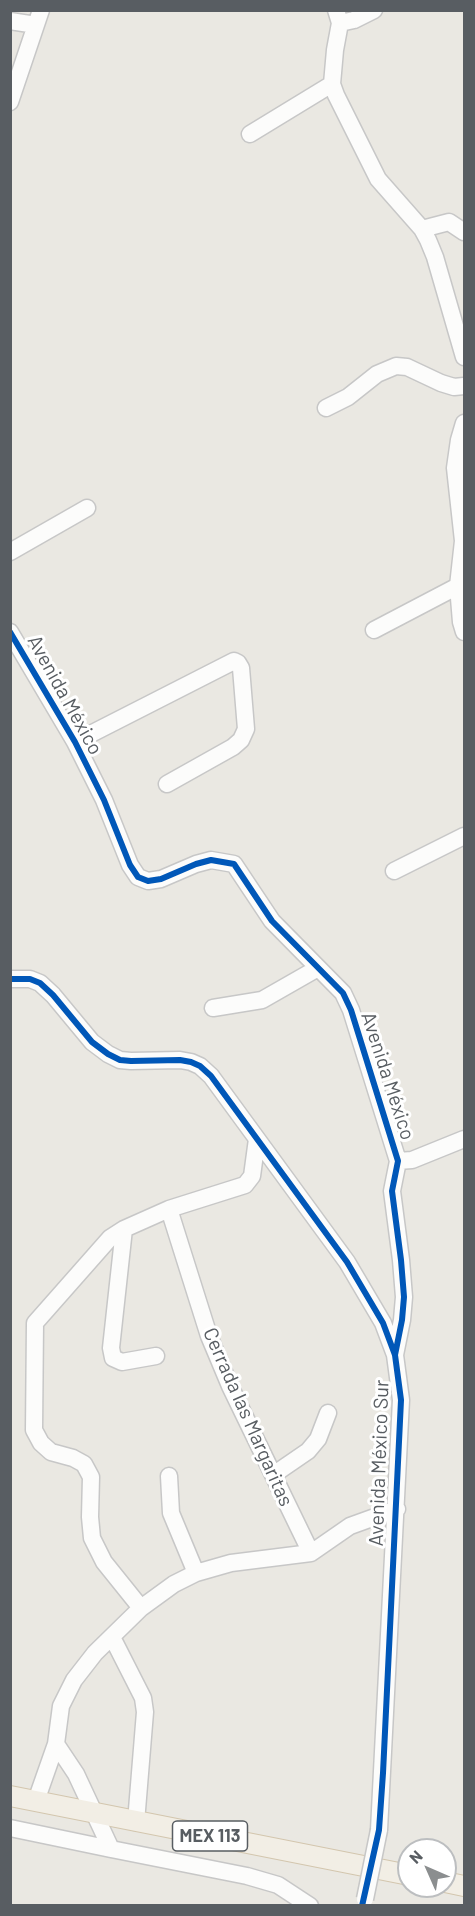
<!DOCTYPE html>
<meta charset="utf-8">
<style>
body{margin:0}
#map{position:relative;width:475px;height:1916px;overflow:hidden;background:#eae8e2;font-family:Barlow,sans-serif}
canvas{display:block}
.frame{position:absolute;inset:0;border:12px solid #585d62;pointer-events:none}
.north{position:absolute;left:397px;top:1838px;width:60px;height:60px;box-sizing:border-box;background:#fff;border:2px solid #bcbec0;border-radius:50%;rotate:315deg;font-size:16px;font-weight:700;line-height:24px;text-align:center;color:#585d62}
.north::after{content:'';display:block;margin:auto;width:21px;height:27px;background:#8b8e8f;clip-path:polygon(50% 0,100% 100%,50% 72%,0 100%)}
</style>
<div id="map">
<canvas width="475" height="1916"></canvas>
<div class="frame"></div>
<div class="north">N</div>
</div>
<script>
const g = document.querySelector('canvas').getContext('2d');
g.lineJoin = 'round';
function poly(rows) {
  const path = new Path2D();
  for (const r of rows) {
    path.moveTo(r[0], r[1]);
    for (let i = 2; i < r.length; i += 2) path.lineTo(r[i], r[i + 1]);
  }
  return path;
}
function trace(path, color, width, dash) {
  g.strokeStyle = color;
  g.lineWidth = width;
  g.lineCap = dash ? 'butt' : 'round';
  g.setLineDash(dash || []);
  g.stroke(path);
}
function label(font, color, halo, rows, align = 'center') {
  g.font = font + ' Barlow,sans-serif';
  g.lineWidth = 6;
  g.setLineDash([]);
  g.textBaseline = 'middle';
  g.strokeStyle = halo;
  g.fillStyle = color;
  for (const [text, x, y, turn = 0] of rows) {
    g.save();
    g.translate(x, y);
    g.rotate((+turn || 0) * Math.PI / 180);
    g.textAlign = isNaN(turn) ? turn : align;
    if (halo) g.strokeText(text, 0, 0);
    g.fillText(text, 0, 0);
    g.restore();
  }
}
const minor = poly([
 [336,10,340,23,335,50,332,84,336,95,378,179,422,229,428,240,435,257,464,357],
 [10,21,36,25],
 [340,23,354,20,374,10],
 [10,102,41,10],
 [250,134,332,84],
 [422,229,449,222,464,232],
 [326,408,348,397,377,374,396,366,407,367,441,383,454,387,464,386],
 [464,423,459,440,455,468,463,541,458,586,461,622,464,632],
 [10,552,87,508],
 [374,630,458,586],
 [10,632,75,742,104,800,130,865,138,877,148,881,161,879,196,864,211,860,234,864,272,921,343,993,351,1010,398,1161,392,1191,401,1260,404,1297,402,1320,395,1355],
 [75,742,234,661,238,663,241,668,246,729,241,740,233,747,167,784],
 [394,871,464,836],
 [10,979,30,979,40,983,53,995,92,1042,108,1054,120,1060,131,1061,180,1060,191,1062,200,1066,211,1076,347,1262,383,1323,395,1355,401,1400,379,1830],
 [213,1008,262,1000,318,968],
 [398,1161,412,1160,464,1139],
 [169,1209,209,1336,230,1386,311,1553],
 [124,1229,111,1348,113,1358,122,1362,156,1356],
 [273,1475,308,1451,318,1439,328,1413],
 [169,1476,171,1513,196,1573],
 [141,1608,104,1562,92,1538,90,1517,91,1477,84,1464,73,1458,51,1452,41,1443,34,1430,35,1323,110,1238,124,1229,169,1209,245,1185,252,1176,257,1139],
 [112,1637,143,1698,145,1712,136,1822],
 [56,1744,76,1774,111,1849,247,1876,278,1885,310,1906],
 [36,1801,56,1744,61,1706,74,1680,95,1653,141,1608,174,1584,196,1573,231,1563,311,1553,350,1526,397,1509],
 [10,1828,111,1849]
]);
const major = poly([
 [10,1796,409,1875],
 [445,1882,464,1886]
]);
trace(minor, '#c7c7c7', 19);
trace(major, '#d3c6ae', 22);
trace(minor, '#fcfcfb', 16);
trace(major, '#f2eee5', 20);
const minorBridge = poly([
 [365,1899,379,1830]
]);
trace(minorBridge, '#c7c7c7', 19, []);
trace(minorBridge, '#fcfcfb', 16);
trace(poly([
 [10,632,75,742,104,800,130,865,138,877,148,881,161,879,196,864,211,860,234,864,272,921,343,993,351,1010,398,1161,392,1191,401,1260,404,1297,402,1320,395,1355],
 [10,979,30,979,40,983,53,995,92,1042,108,1054,120,1060,131,1061,180,1060,191,1062,200,1066,211,1076,347,1262,383,1323,395,1355,401,1400,383,1773,379,1830,362,1906]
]), '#0057b8', 6);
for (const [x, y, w] of [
 [210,1836,75]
]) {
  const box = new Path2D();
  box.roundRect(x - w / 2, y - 15, w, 30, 4.5);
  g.fillStyle = '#fff';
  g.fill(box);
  trace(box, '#585d62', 1.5);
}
label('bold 18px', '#585d62', null, [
 ["MEX 113",210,1836]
]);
label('20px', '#585d62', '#fff', [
 ["Avenida México",65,695,61],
 ["Avenida México",388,1076,72],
 ["Cerrada las Margaritas",248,1417,66],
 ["Avenida México Sur",379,1463,-88]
]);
</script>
